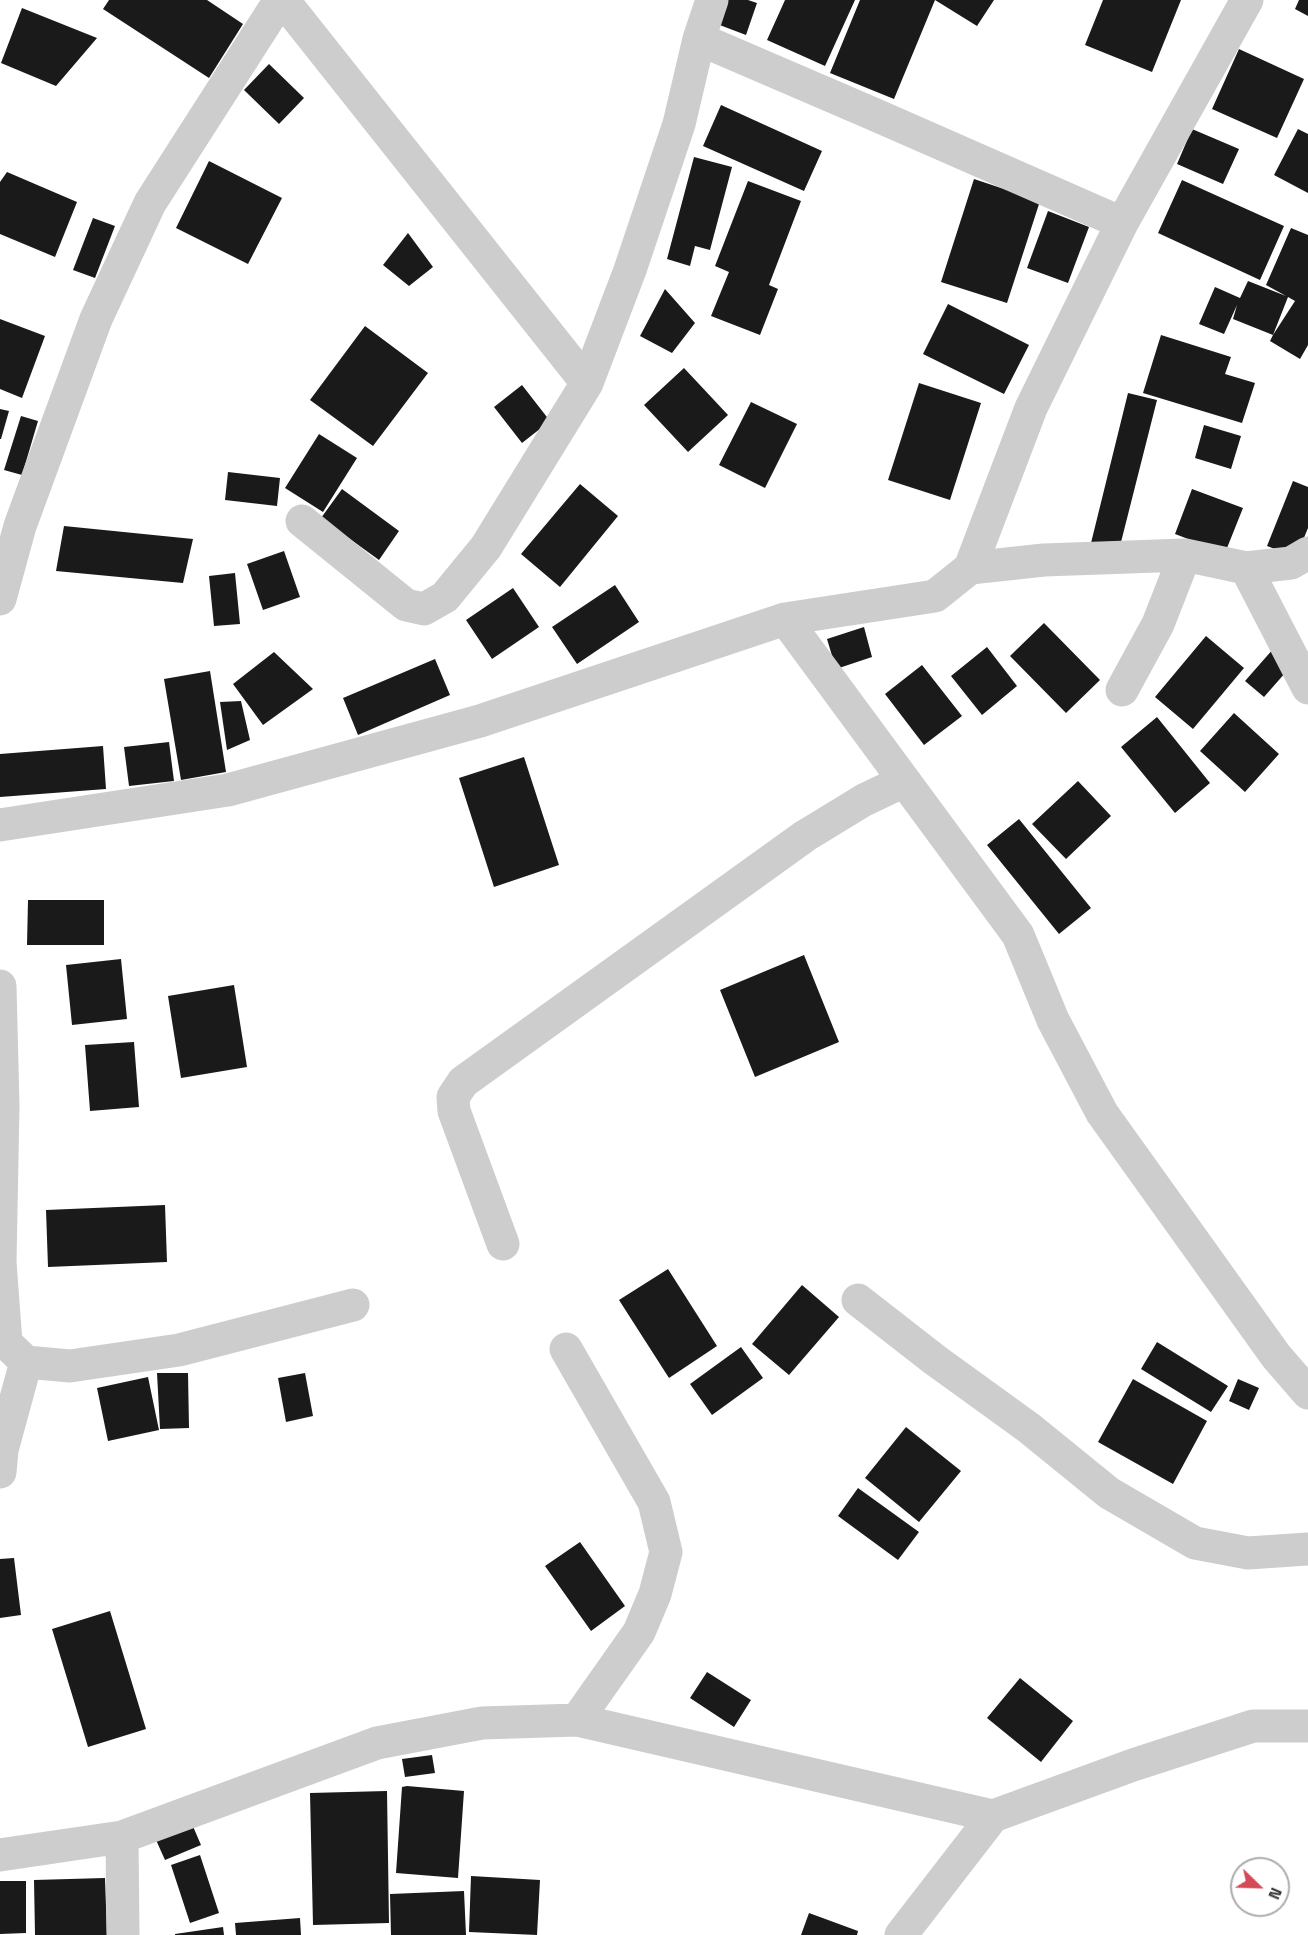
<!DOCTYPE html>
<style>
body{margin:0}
#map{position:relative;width:1308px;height:1935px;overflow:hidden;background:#fff;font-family:"Space Grotesk",sans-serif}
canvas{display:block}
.north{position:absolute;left:1230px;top:1857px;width:60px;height:60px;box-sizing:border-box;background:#fff;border:2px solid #adadad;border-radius:50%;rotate:113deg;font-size:16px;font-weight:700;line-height:24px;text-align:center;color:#333}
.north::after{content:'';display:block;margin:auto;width:21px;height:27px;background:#d44a56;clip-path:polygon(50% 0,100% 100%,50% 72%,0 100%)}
</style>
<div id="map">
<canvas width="1308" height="1935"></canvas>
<div class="north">N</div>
</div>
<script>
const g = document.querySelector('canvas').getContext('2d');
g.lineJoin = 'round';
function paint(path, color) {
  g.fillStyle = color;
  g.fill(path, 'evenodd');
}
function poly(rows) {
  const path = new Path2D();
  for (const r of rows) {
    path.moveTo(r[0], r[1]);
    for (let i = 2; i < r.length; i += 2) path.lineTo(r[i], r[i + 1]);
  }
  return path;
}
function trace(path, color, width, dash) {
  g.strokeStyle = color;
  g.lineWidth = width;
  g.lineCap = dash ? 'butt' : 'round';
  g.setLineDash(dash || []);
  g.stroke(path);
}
paint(poly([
 [109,0,207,0,243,24,209,78,103,9],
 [725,0,748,0,757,3,746,35,717,24],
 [785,0,855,0,825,66,767,40],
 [860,0,935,0,894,99,830,73],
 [935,0,994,0,977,26],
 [1103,0,1181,0,1152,72,1085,45],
 [1299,0,1308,0,1308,16,1295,9],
 [22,8,97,38,56,86,1,63],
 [1239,49,1304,79,1277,138,1212,109],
 [269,64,304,98,279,124,244,90],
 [721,105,822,151,804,191,703,146],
 [1192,129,1239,149,1223,184,1177,164],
 [1298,129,1308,134,1308,193,1274,175],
 [694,157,732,167,710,250,695,246,690,266,667,259],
 [209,161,282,198,248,264,176,228],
 [7,172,77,202,55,257,0,234,0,182],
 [974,179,1040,201,1007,303,941,282],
 [1182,180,1284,226,1260,280,1158,233],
 [748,181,801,201,769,285,778,289,760,335,711,316,729,272,715,266],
 [1048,211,1089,227,1068,283,1027,268],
 [93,218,115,226,95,278,73,270],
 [1291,228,1308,235,1308,345,1300,359,1270,341,1273,335,1233,319,1237,305,1224,334,1199,324,1215,287,1240,298,1248,281,1286,296,1266,285],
 [1288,297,1295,301,1273,335],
 [408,233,433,267,409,286,383,265],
 [665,289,695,323,672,353,640,336],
 [948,304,1029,345,1004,394,923,354],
 [0,319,45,336,22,398,0,389],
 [365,326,428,373,373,446,310,400],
 [1161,335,1231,357,1225,374,1255,383,1242,423,1143,393],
 [684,368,728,415,688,452,644,405],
 [919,383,981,403,950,500,888,480],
 [522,385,550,421,522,443,494,407],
 [1128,393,1157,400,1119,550,1091,543],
 [751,402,797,424,765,488,719,465],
 [0,409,9,411,1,439,0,439],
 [21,416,38,421,22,475,4,470],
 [1204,425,1241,436,1231,469,1195,458],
 [319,434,357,458,323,512,285,488],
 [228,472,280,478,277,506,225,500],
 [1293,481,1308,487,1308,528,1296,557,1267,546],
 [580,484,618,516,560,587,521,554],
 [342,489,399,531,379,560,321,518],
 [1192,489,1243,508,1225,553,1175,534],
 [64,526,193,539,183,583,56,571],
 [284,551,300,597,263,610,247,564],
 [235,573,240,624,214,626,209,576],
 [615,585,639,622,577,664,552,627],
 [513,588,539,627,492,659,466,620],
 [1044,623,1100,680,1066,713,1010,656],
 [864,627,872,657,836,669,827,639],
 [1206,636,1244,668,1193,729,1155,697],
 [987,647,1017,686,982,715,951,676],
 [1274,648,1293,664,1264,697,1245,681],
 [274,652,313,689,263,725,233,684],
 [435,659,450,695,358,735,343,698],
 [922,665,962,716,924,745,885,694],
 [210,671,226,772,181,780,164,679],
 [241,701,250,740,227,750,220,702],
 [1234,713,1279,754,1245,792,1200,751],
 [1157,717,1210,783,1175,813,1121,747],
 [169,742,174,781,129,786,124,747],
 [103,746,106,789,0,797,0,754],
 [524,757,559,865,494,887,459,778],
 [1078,781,1111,816,1066,859,1032,824],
 [1019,819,1091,908,1059,934,987,845],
 [28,900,104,900,104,945,27,945],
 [804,955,839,1042,755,1077,720,990],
 [121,959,127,1019,72,1025,66,965],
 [234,985,247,1067,181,1078,168,996],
 [134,1042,139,1107,90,1111,85,1045],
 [165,1205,167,1262,48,1267,46,1210],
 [668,1269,717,1346,669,1378,619,1300],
 [802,1285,839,1317,789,1375,752,1344],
 [1157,1342,1228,1386,1211,1412,1141,1369],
 [741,1347,763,1378,712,1415,690,1384],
 [157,1373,188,1373,189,1428,160,1429],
 [305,1373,313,1416,286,1422,278,1378],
 [148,1377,159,1430,108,1441,97,1388],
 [1133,1379,1207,1421,1173,1484,1098,1442],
 [1238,1379,1259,1388,1249,1410,1229,1401],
 [906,1427,961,1471,919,1522,865,1478],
 [858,1488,919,1532,898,1560,838,1516],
 [580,1542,625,1606,591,1631,545,1566],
 [14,1558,21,1615,0,1618,0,1559],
 [110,1611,146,1729,88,1747,52,1629],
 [707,1672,751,1700,734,1727,690,1698],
 [1020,1678,1073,1721,1041,1762,987,1718],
 [432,1755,435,1773,405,1777,402,1759],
 [407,1786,464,1791,458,1878,396,1873,402,1787],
 [387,1791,389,1923,313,1925,310,1793],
 [192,1824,201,1845,165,1860,156,1840],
 [200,1855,219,1913,190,1923,171,1865],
 [471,1876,540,1880,537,1935,469,1932],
 [105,1878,107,1935,35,1935,34,1880],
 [0,1881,26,1881,26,1933,0,1934],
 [464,1891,466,1935,391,1935,390,1894],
 [809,1913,858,1931,857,1935,801,1935],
 [300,1918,301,1935,236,1935,235,1923],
 [223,1927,224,1935,175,1935,175,1934]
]), '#1a1a1a');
trace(poly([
 [283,0,587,383],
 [699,39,871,113,1122,223],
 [302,521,406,605,424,609,445,597,486,547,587,383,630,270,679,124,699,39,712,0],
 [970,568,1044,560,1185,555,1246,568,1291,563,1308,553],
 [1246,568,1308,688],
 [0,599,20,526,96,319,150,203,280,0],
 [785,619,1018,935,1053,1020,1102,1113,1276,1356,1308,1393],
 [1122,690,1158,624,1185,555],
 [0,825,228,790,480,721,785,619,935,596,970,568,1031,408,1122,223,1247,0],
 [0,986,3,1106,0,1262,6,1343,26,1362,70,1366,179,1350,353,1305],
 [503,1244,454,1111,453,1097,463,1082,805,836,864,800,904,781],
 [858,1300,935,1360,1029,1428,1109,1493,1195,1543,1248,1553,1308,1549],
 [566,1349,654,1502,666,1552,655,1594,639,1632,577,1720],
 [0,1472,2,1450,26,1362],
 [122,1837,123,1935],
 [0,1855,122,1837,377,1743,482,1723,577,1720,993,1816,1133,1765,1253,1726,1308,1726],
 [901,1935,993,1816]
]), '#cdcdcd', 33);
</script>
